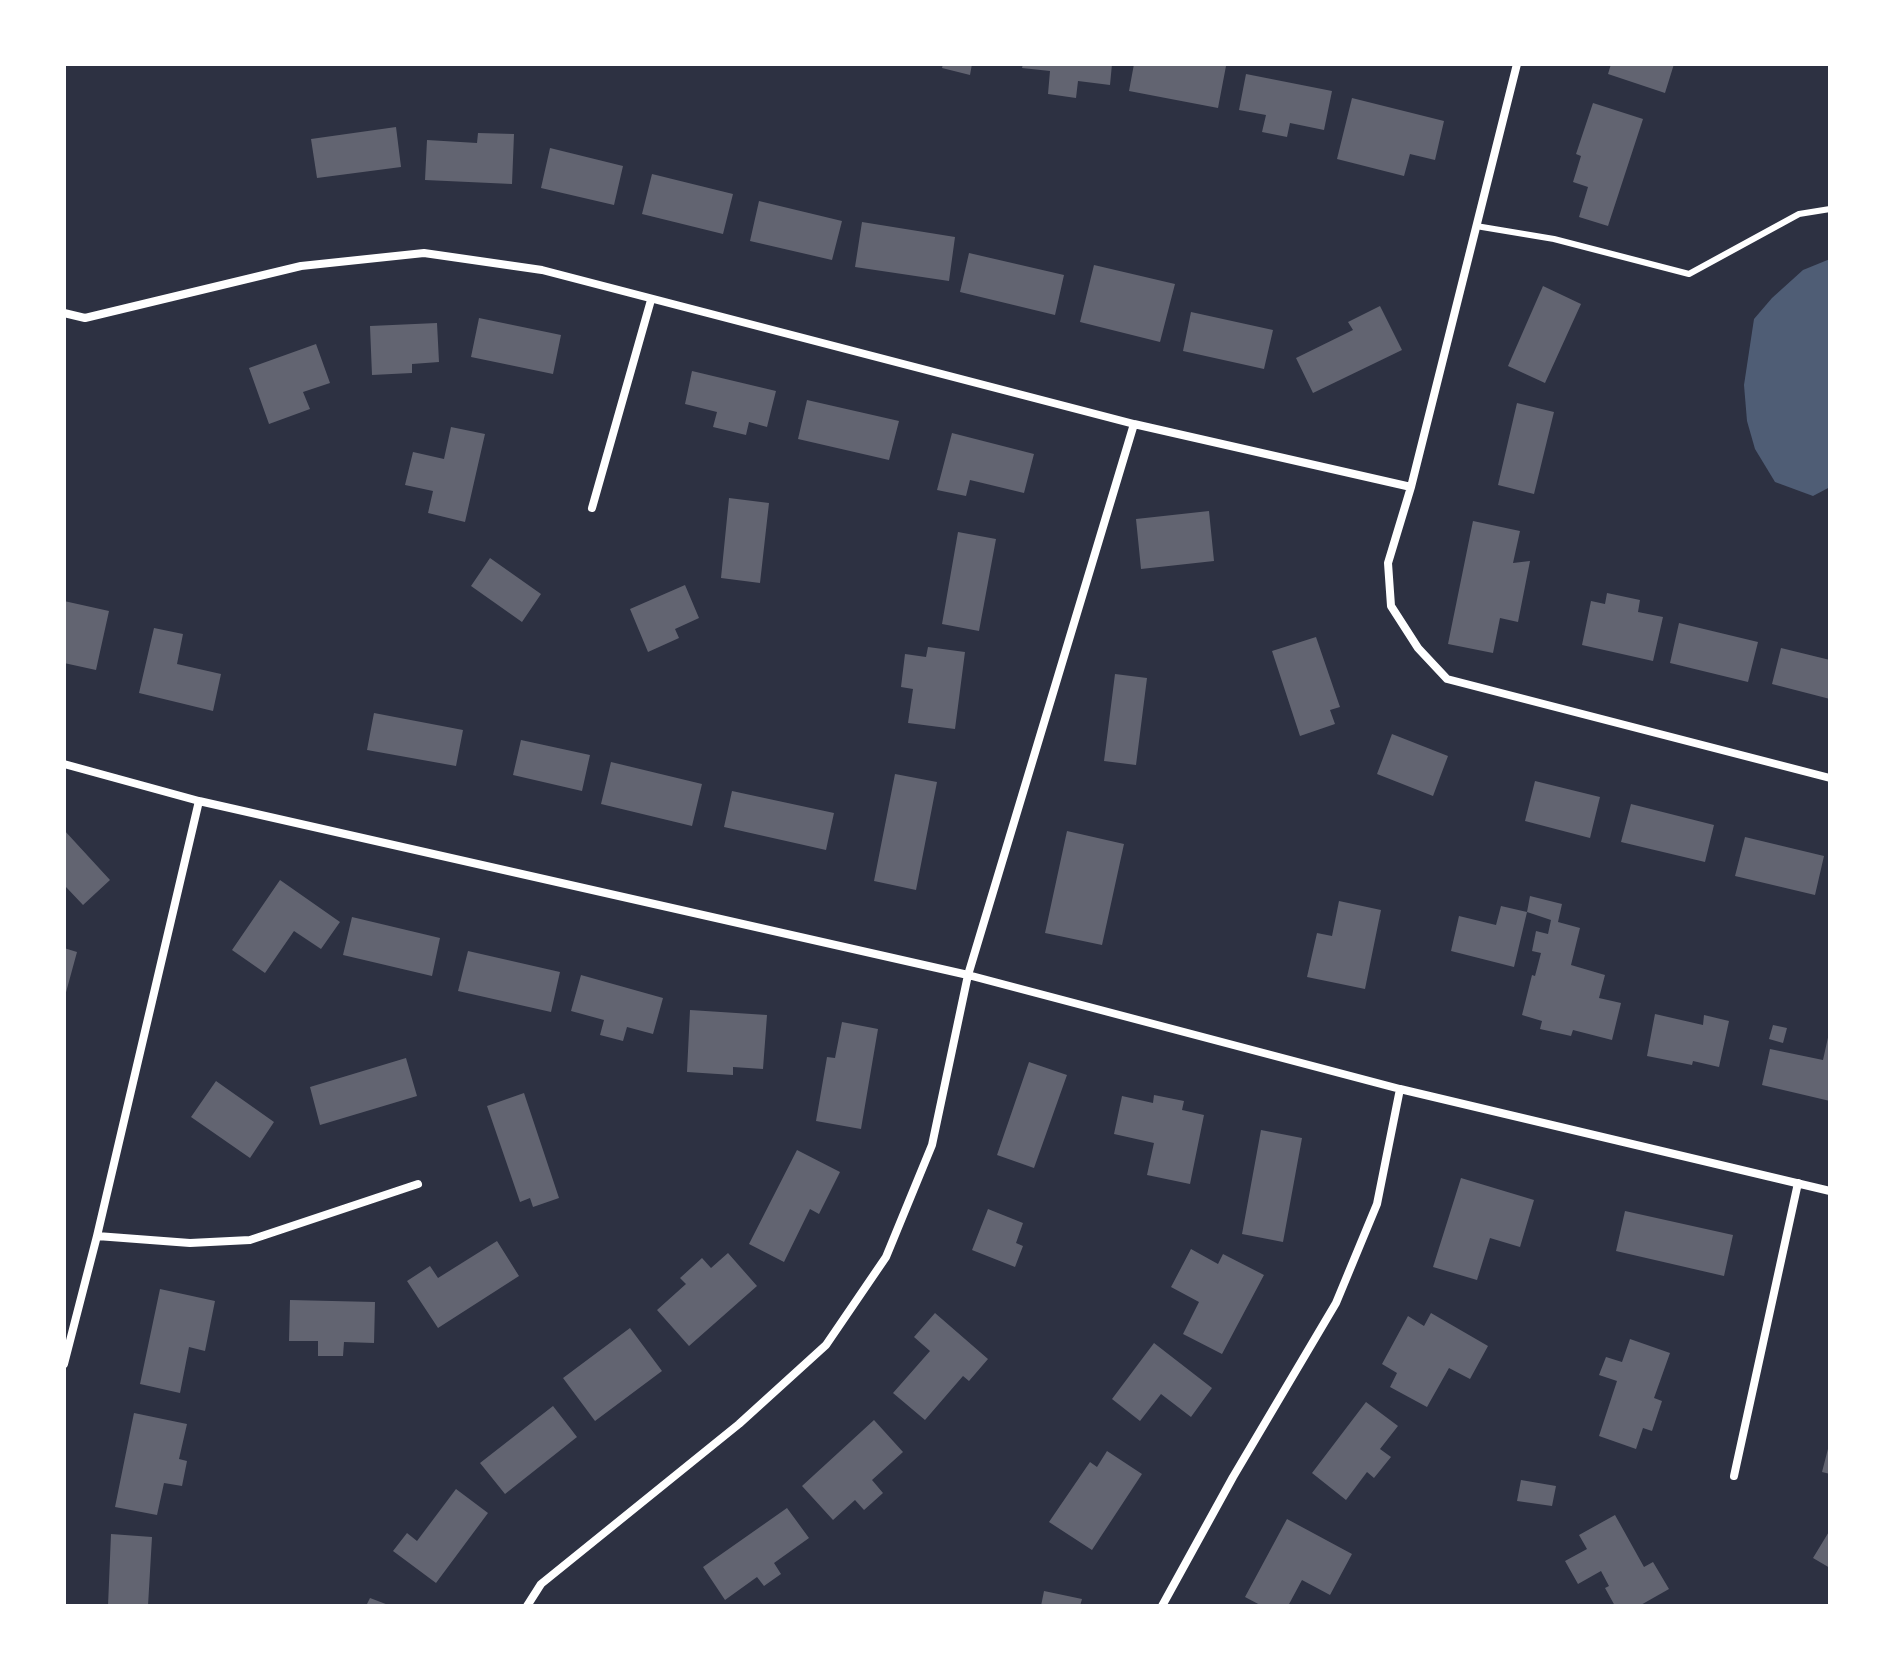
<!DOCTYPE html>
<style>
body{margin:0}
#map{position:relative;width:1894px;height:1670px;overflow:hidden;background:#2d3142;font-family:Lato,sans-serif}
canvas{display:block}
.frame{position:absolute;inset:0;border:66px solid #fff;pointer-events:none}
</style>
<div id="map">
<canvas width="1894" height="1670"></canvas>
<div class="frame"></div>
</div>
<script>
const g = document.querySelector('canvas').getContext('2d');
g.lineJoin = 'round';
function paint(path, color) {
  g.fillStyle = color;
  g.fill(path, 'evenodd');
}
function poly(rows) {
  const path = new Path2D();
  for (const r of rows) {
    path.moveTo(r[0], r[1]);
    for (let i = 2; i < r.length; i += 2) path.lineTo(r[i], r[i + 1]);
  }
  return path;
}
function trace(path, color, width, dash) {
  g.strokeStyle = color;
  g.lineWidth = width;
  g.lineCap = dash ? 'butt' : 'round';
  g.setLineDash(dash || []);
  g.stroke(path);
}
paint(poly([
 [1830,259,1830,487,1813,496,1775,482,1755,449,1747,421,1744,385,1754,319,1772,298,1803,270]
]), '#4f5d75');
paint(poly([
 [943,64,972,64,970,75,942,68],
 [1023,64,1112,64,1110,85,1078,81,1076,98,1048,94,1050,71,1022,68],
 [1134,64,1213,64,1226,66,1218,108,1129,91],
 [1611,64,1674,64,1665,93,1608,74],
 [1246,74,1332,91,1324,130,1290,123,1287,137,1262,132,1266,115,1239,110],
 [1352,98,1444,121,1435,160,1410,154,1404,176,1337,159],
 [1593,103,1643,119,1608,226,1579,217,1588,187,1573,182,1581,156,1576,154],
 [396,127,401,167,317,178,311,139],
 [478,133,514,134,512,184,425,180,427,140,477,143],
 [550,148,623,166,614,205,541,188],
 [652,174,733,194,723,234,642,214],
 [759,201,842,221,832,260,750,241],
 [862,222,955,237,949,281,855,267],
 [969,253,1064,275,1055,315,960,292],
 [1094,265,1175,284,1160,342,1080,322],
 [1543,286,1581,304,1545,383,1508,366],
 [1380,306,1402,350,1313,393,1296,358,1353,330,1348,322],
 [1191,312,1273,330,1264,369,1183,351],
 [479,318,561,335,553,374,471,357],
 [437,323,439,362,412,364,412,373,372,375,370,326],
 [316,344,330,383,303,392,310,409,269,424,249,368],
 [692,371,776,391,767,427,749,422,746,435,713,427,717,412,685,404],
 [807,400,899,421,889,460,798,439],
 [1517,403,1554,412,1534,494,1498,485],
 [451,427,485,434,465,522,428,513,433,491,405,485,413,452,444,459],
 [952,433,1034,454,1024,493,970,480,966,496,937,490],
 [729,498,769,503,760,583,721,578],
 [1209,511,1214,561,1141,569,1136,519],
 [1473,521,1520,531,1513,563,1530,561,1518,622,1500,618,1493,653,1448,644],
 [958,532,996,539,979,631,942,624],
 [490,558,541,594,522,622,471,586],
 [685,585,699,618,675,629,679,638,648,652,630,609],
 [1607,593,1640,600,1638,612,1663,617,1653,661,1582,645,1591,601,1605,604],
 [64,601,109,611,96,670,64,663],
 [1679,623,1758,642,1748,682,1670,663],
 [154,628,183,634,177,664,221,674,213,711,139,693],
 [1316,637,1340,707,1330,710,1335,724,1300,736,1272,651],
 [928,647,965,652,955,729,908,723,913,689,901,687,905,654,926,657],
 [1781,648,1830,660,1830,699,1772,684],
 [1115,674,1147,678,1136,765,1104,761],
 [374,713,463,730,456,766,367,750],
 [1392,734,1448,756,1433,796,1377,774],
 [521,740,590,755,582,791,513,775],
 [611,762,702,784,692,826,601,804],
 [895,774,937,782,916,890,874,881],
 [1535,781,1600,797,1590,838,1525,821],
 [732,791,834,813,826,850,724,827],
 [1631,804,1714,825,1705,862,1621,842],
 [64,830,110,880,83,905,66,887,64,889],
 [1067,831,1124,844,1102,945,1045,933],
 [1745,837,1824,856,1815,895,1735,876],
 [280,880,340,922,321,949,294,931,265,973,232,950],
 [1530,896,1562,904,1558,922,1580,928,1571,965,1605,975,1599,998,1621,1003,1612,1040,1573,1030,1571,1036,1540,1029,1542,1021,1522,1015,1532,975,1535,976,1541,953,1532,951,1536,931,1548,934,1551,920,1527,912],
 [1339,901,1381,910,1365,989,1307,977,1317,933,1332,936],
 [1501,906,1527,912,1514,967,1451,951,1459,916,1496,925],
 [352,917,440,938,432,976,343,955],
 [64,948,77,952,65,996,64,996],
 [468,951,560,972,551,1012,458,991],
 [581,975,663,998,653,1034,627,1027,623,1041,600,1035,604,1020,571,1011],
 [690,1010,767,1015,763,1069,733,1067,733,1075,687,1072],
 [1655,1014,1703,1025,1704,1015,1729,1021,1719,1067,1693,1061,1692,1065,1647,1056],
 [842,1022,878,1029,861,1129,816,1121,827,1057,835,1058],
 [1773,1025,1787,1028,1783,1043,1769,1039],
 [1829,1033,1830,1101,1762,1085,1770,1049,1823,1060],
 [406,1058,417,1096,320,1125,310,1087],
 [1029,1062,1067,1075,1034,1168,997,1155],
 [216,1081,274,1122,250,1158,191,1117],
 [524,1093,559,1198,533,1207,530,1198,520,1202,487,1106],
 [1154,1095,1184,1101,1182,1110,1204,1115,1190,1184,1147,1175,1154,1143,1114,1134,1122,1096,1153,1103],
 [1261,1130,1302,1138,1283,1242,1242,1234],
 [797,1150,840,1172,819,1214,810,1209,784,1262,749,1244],
 [1461,1178,1534,1200,1520,1247,1490,1238,1477,1280,1433,1267],
 [988,1209,1023,1223,1016,1243,1023,1246,1015,1267,972,1250],
 [1625,1211,1733,1235,1724,1276,1616,1251],
 [497,1241,519,1276,438,1328,407,1281,430,1266,438,1278],
 [1191,1249,1218,1264,1223,1254,1264,1275,1222,1354,1183,1334,1199,1302,1171,1287],
 [728,1253,757,1286,689,1346,657,1310,686,1284,680,1278,702,1258,711,1268],
 [160,1289,215,1301,205,1351,189,1347,180,1393,140,1384],
 [290,1300,375,1302,374,1343,344,1342,343,1356,318,1356,318,1341,289,1341],
 [935,1313,988,1359,969,1381,963,1376,925,1420,893,1393,930,1351,914,1337],
 [1431,1313,1488,1346,1470,1379,1449,1368,1427,1407,1390,1387,1397,1373,1382,1364,1408,1316,1424,1326],
 [630,1328,662,1371,595,1421,563,1378],
 [1630,1339,1670,1353,1654,1398,1662,1401,1652,1431,1643,1428,1636,1449,1599,1436,1617,1381,1599,1375,1606,1357,1622,1362],
 [1154,1343,1212,1388,1191,1417,1161,1394,1140,1421,1112,1399],
 [1366,1402,1398,1426,1380,1449,1391,1457,1374,1478,1367,1472,1346,1500,1312,1473],
 [553,1406,577,1437,505,1494,480,1463],
 [134,1413,187,1424,179,1459,187,1461,182,1486,164,1483,157,1515,115,1507],
 [874,1420,903,1452,872,1480,883,1493,864,1510,855,1500,833,1520,802,1486],
 [1829,1445,1830,1445,1830,1474,1822,1472],
 [1107,1451,1142,1474,1092,1550,1049,1522,1090,1462,1097,1467],
 [1521,1480,1556,1486,1552,1506,1517,1501],
 [456,1489,488,1513,436,1583,393,1551,407,1533,417,1541],
 [787,1508,809,1538,774,1563,781,1574,764,1586,757,1577,725,1600,703,1567],
 [1615,1515,1644,1567,1653,1562,1669,1589,1639,1606,1615,1606,1605,1588,1609,1586,1601,1571,1578,1584,1565,1561,1587,1549,1579,1535],
 [1287,1519,1352,1554,1330,1595,1302,1580,1288,1606,1262,1606,1245,1597],
 [1830,1530,1830,1568,1813,1558],
 [111,1534,152,1537,148,1606,108,1606],
 [1044,1591,1082,1599,1080,1606,1041,1606],
 [370,1598,391,1606,366,1606]
]), '#626471');
trace(poly([
 [1476,226,1554,239,1689,274,1799,214,1830,209]
]), '#fff', 6);
trace(poly([
 [1517,64,1411,487,1388,563,1391,606,1418,648,1447,679,1830,778],
 [64,313,85,318,301,266,424,253,542,270,1134,424,1411,487],
 [592,508,651,300],
 [64,764,199,801,968,975,1400,1089,1830,1191],
 [97,1236,190,1243,250,1240,418,1184],
 [64,1364,97,1236,199,801],
 [1734,1476,1798,1183],
 [527,1606,541,1584,739,1424,826,1345,886,1257,932,1145,968,975,1134,424],
 [1162,1606,1233,1477,1336,1303,1377,1204,1400,1089]
]), '#fff', 8);
</script>
